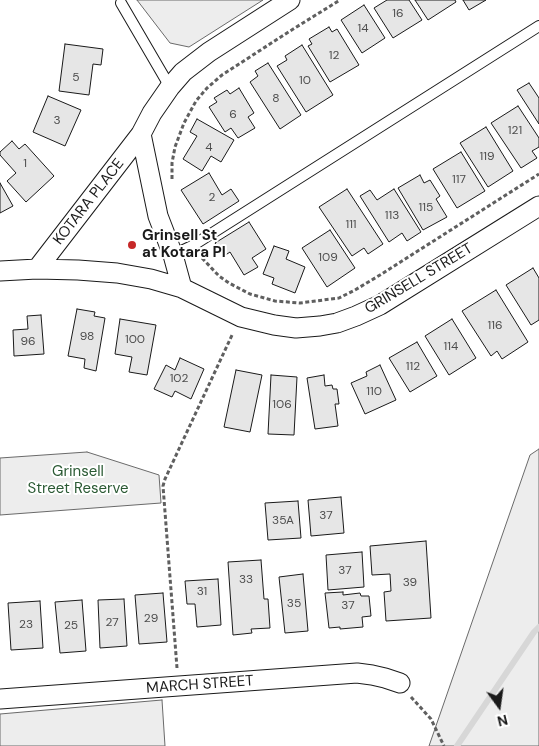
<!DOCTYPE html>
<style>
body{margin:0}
#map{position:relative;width:539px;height:746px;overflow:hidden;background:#fff;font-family:"DM Sans",sans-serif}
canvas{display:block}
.north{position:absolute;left:474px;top:681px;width:50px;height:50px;-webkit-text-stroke:4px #fff;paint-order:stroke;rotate:166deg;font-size:14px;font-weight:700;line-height:20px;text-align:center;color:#1a1a1a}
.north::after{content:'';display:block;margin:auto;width:18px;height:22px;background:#1a1a1a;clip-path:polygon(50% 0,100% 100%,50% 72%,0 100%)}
</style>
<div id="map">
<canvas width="539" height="746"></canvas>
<div class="north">N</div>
</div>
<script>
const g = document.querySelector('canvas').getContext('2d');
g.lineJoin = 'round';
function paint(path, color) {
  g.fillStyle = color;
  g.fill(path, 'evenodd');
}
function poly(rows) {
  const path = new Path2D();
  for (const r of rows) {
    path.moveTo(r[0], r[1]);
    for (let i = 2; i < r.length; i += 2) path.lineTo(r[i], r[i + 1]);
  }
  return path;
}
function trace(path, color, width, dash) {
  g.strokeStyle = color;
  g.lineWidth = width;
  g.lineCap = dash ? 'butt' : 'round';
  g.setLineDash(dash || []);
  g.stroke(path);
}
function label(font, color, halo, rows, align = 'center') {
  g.font = font + ' "DM Sans",sans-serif';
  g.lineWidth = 4;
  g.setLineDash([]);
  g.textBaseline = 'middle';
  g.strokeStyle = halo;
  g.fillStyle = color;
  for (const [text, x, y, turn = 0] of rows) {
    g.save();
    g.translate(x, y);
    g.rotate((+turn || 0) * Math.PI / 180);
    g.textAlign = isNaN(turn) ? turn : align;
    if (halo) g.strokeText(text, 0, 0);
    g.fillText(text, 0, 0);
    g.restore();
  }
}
const built = poly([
 [137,0,263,0,189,47,170,43,137,0],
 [539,449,539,746,429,746,530,455,539,449],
 [87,452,159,475,161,503,0,515,0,458,87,452],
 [162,700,165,746,0,746,0,714,162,700]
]);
paint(built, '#ededed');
trace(built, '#6a6a6a', 1);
trace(poly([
 [457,746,534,632,539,627]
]), '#d7d7d7', 6);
const building = poly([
 [387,0,409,0,422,20,393,38,374,8,387,0],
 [415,0,455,0,456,2,428,20,415,0],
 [463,0,486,0,469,10,463,0],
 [364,5,385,38,362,53,341,20,364,5],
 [329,27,332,32,337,29,359,65,330,82,308,46,312,44,309,39,329,27],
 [65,44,103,49,101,65,93,64,89,95,59,91,65,44],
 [302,45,333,95,306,112,277,66,287,60,285,56,302,45],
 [268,63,301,115,280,129,250,82,258,76,255,71,268,63],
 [529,83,539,98,539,124,517,90,529,83],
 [239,88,254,113,248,117,255,128,238,138,231,128,225,132,209,107,217,102,214,98,227,90,230,94,239,88],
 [48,96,81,110,65,146,33,132,48,96],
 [518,106,539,138,539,147,532,151,537,158,521,168,491,123,518,106],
 [197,119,234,140,221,162,211,156,202,171,183,159,197,136,190,132,197,119],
 [486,127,513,171,488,187,460,143,486,127],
 [12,141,19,149,25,144,54,176,26,202,7,181,16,173,0,155,0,152,12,141],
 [461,152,485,191,457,208,433,169,461,152],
 [209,173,222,195,231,189,239,201,203,224,181,190,209,173],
 [420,175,424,183,430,180,440,196,436,199,447,217,423,230,398,188,420,175],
 [0,183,13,206,0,213,0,183],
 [347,189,383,244,368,254,364,248,352,256,319,207,347,189],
 [394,189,421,232,407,241,402,233,389,242,360,196,370,190,377,200,394,189],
 [249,222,266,249,252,258,258,267,244,275,230,252,224,256,215,243,249,222],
 [330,230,355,268,327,287,302,248,330,230],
 [274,246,289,251,286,259,305,267,295,293,272,284,274,278,263,274,274,246],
 [533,268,539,278,539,320,531,325,506,285,533,268],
 [496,290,528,342,502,359,497,351,491,356,462,311,496,290],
 [77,309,95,312,94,316,105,318,96,371,84,368,85,359,68,356,77,309],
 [41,315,44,354,14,356,13,330,28,329,27,316,41,315],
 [120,319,156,325,147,375,129,372,132,357,115,354,120,319],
 [452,319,476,358,449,375,425,336,452,319],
 [417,342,437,376,410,392,389,358,417,342],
 [180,358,204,369,191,399,175,391,172,397,154,389,166,365,175,370,180,358],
 [380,365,396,400,365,414,351,383,367,376,366,372,380,365],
 [236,370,262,375,250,432,224,427,236,370],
 [271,375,297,377,294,435,268,434,271,375],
 [324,375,325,386,332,385,333,389,337,389,339,404,335,404,338,426,315,429,307,378,324,375],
 [341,497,344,533,311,536,308,500,341,497],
 [298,501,301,538,268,540,265,503,298,501],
 [426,541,431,618,386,621,384,592,391,591,390,574,372,575,370,546,426,541],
 [362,552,364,587,328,590,326,555,362,552],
 [261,560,264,599,268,599,270,628,251,629,252,633,233,635,228,562,261,560],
 [303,574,308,631,285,633,279,577,303,574],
 [218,579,221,625,197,627,195,604,187,604,185,581,218,579],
 [343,592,343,595,360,593,361,596,369,596,371,616,362,617,363,627,340,629,340,627,329,628,325,593,343,592],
 [163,593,167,642,139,644,135,595,163,593],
 [124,599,127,646,100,648,98,600,124,599],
 [82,600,86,651,60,653,55,602,82,600],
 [40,601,43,648,11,650,8,603,40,601]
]);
paint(building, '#e6e6e6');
trace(building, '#1a1a1a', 1);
const lane = poly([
 [121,3,170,87],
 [173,255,192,246,539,26]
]);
const street = poly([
 [141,134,158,216,173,255,182,288],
 [37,269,141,134,152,113,170,87,183,72,209,52,290,0],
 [0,271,37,269,78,270,117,273,151,279,182,288,241,317,274,325,296,328,320,326,337,323,356,316,380,305,539,206],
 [0,699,357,673,372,675,385,678,400,683]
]);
trace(lane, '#1a1a1a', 12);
trace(street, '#1a1a1a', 21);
trace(poly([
 [172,179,172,163,175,147,184,123,196,101,207,88,222,75,290,31,340,0],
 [202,258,219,276,229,283,250,294,275,301,300,303,339,298,355,290,380,275,539,174],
 [177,668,163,486,165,479,233,333],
 [411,697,431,719,444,746]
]), '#5f5f5f', 3, [4, 2.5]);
trace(lane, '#fff', 10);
trace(street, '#fff', 19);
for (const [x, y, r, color] of [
 [132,245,5,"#c62828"]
]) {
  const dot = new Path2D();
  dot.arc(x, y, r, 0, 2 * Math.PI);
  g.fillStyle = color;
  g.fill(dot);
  trace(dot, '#fff', 2);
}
label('12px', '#4d4d4d', null, [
 ["16",398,14],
 ["14",363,29],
 ["12",334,56],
 ["5",76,78],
 ["10",305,81],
 ["8",276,99],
 ["6",233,115],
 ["3",57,121],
 ["121",515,131],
 ["4",209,148],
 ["119",487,157],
 ["1",25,164],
 ["117",459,180],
 ["2",212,198],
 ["115",426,208],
 ["113",392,216],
 ["111",351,225],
 ["109",328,258],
 ["116",495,326],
 ["98",87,337],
 ["100",135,340],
 ["96",28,342],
 ["114",451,347],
 ["112",413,367],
 ["102",179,379],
 ["110",374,392],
 ["106",282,405],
 ["37",326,516],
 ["35A",283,521],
 ["37",345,571],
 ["33",246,580],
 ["39",410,583],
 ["31",202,592],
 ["35",294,604],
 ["37",348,606],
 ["29",151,619],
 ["27",112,623],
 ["23",26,625],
 ["25",71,626]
]);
label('15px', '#1a1a1a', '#fff', [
 ["KOTARA PLACE",89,202,-52],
 ["GRINSELL STREET",419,279,-31],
 ["MARCH STREET",200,685,-4]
]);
label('bold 15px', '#1a1a1a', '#fff', [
 ["Grinsell St",142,236],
 ["at Kotara Pl",142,253]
], 'left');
label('15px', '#2b5a34', '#fff', [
 ["Grinsell",78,472],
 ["Street Reserve",78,489]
]);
</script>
